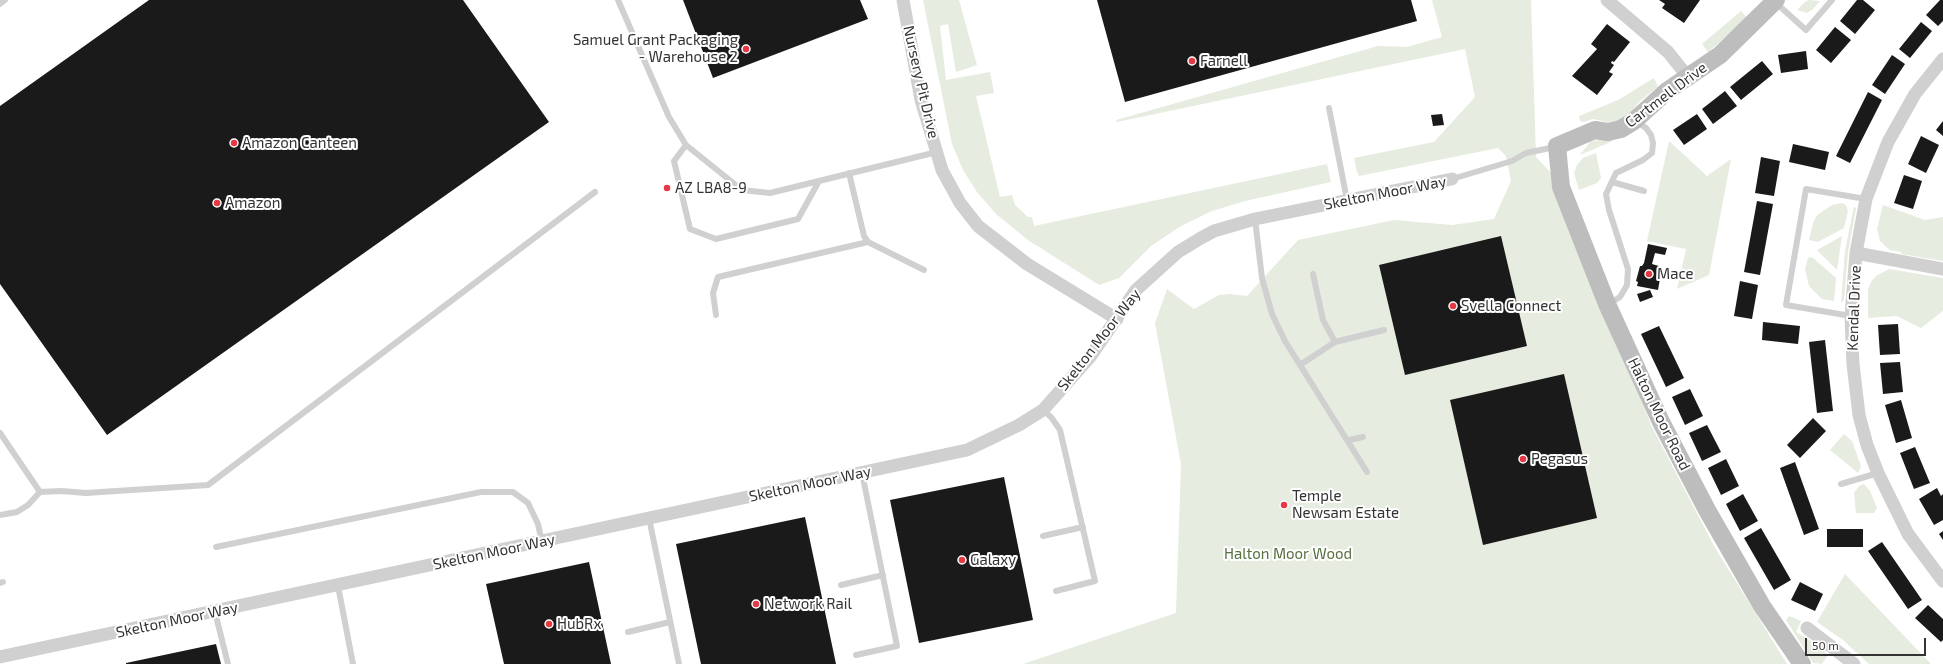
<!DOCTYPE html>
<style>
body{margin:0}
#map{position:relative;width:1943px;height:664px;overflow:hidden;background:#fff;font-family:"Exo 2",sans-serif}
canvas{display:block}
.scale{position:absolute;left:1805px;top:638px;width:121px;height:18px;box-sizing:border-box;border:2px solid #333;border-top:0;padding-left:5px;font-size:12px;line-height:14px;white-space:nowrap;color:#333;-webkit-text-stroke:3px #fff;paint-order:stroke}
</style>
<div id="map">
<canvas width="1943" height="664"></canvas>
<div class="scale">50 m</div>
</div>
<script>
const g = document.querySelector('canvas').getContext('2d');
g.lineJoin = 'round';
function paint(path, color) {
  g.fillStyle = color;
  g.fill(path, 'evenodd');
}
function poly(rows) {
  const path = new Path2D();
  for (const r of rows) {
    path.moveTo(r[0], r[1]);
    for (let i = 2; i < r.length; i += 2) path.lineTo(r[i], r[i + 1]);
  }
  return path;
}
function trace(path, color, width, dash) {
  g.strokeStyle = color;
  g.lineWidth = width;
  g.lineCap = dash ? 'butt' : 'round';
  g.setLineDash(dash || []);
  g.stroke(path);
}
function label(font, color, halo, rows, align = 'center') {
  g.font = font + ' "Exo 2",sans-serif';
  g.lineWidth = 4;
  g.setLineDash([]);
  g.textBaseline = 'middle';
  g.strokeStyle = halo;
  g.fillStyle = color;
  for (const [text, x, y, turn = 0] of rows) {
    g.save();
    g.translate(x, y);
    g.rotate((+turn || 0) * Math.PI / 180);
    g.textAlign = isNaN(turn) ? turn : align;
    if (halo) g.strokeText(text, 0, 0);
    g.fillText(text, 0, 0);
    g.restore();
  }
}
paint(poly([
 [923,0,959,0,977,65,956,72,948,24,940,26,946,80,990,72,994,93,976,96,1000,197,1012,195,1015,205,1028,217,1032,217,1034,226,1327,164,1331,182,1245,201,1212,211,1181,226,1151,246,1119,278,1099,285,1028,240,996,214,977,192,963,170,952,144],
 [1432,0,1531,0,1536,157,1552,174,1561,203,1652,427,1714,546,1787,664,1023,664,1176,613,1181,464,1155,323,1167,289,1194,309,1219,295,1230,294,1247,296,1298,240,1394,220,1452,225,1494,219,1511,181,1506,156,1498,148,1359,176,1357,172,1354,158,1434,142,1475,97,1465,49,1117,122,1116,120,1378,46,1407,47,1442,37],
 [1809,0,1820,1,1813,9,1807,13,1797,10,1805,2],
 [1741,11,1747,18,1708,52,1702,44],
 [1654,78,1658,87,1641,100,1629,114,1619,121,1608,122,1593,119,1583,122,1580,121,1579,116,1618,100],
 [1602,139,1613,141,1580,155,1590,142],
 [1669,141,1707,176,1731,159,1709,275,1677,289,1686,249,1647,241],
 [1596,153,1601,178,1597,183,1579,190,1574,173,1577,165,1583,158],
 [1842,203,1846,205,1848,211,1844,228,1818,242,1809,240,1813,223,1817,215,1832,205],
 [1883,205,1925,220,1943,217,1943,261,1901,254,1901,252,1890,250,1885,246,1880,241,1877,229],
 [1854,206,1856,209,1848,252,1844,300,1841,303,1845,251],
 [1842,236,1837,270,1817,250],
 [1812,257,1836,278,1834,301,1822,299,1809,286,1805,269,1808,258],
 [1889,269,1943,278,1943,311,1921,328,1897,316,1868,318,1868,289,1871,282,1876,276],
 [1844,434,1852,441,1861,466,1858,473,1830,450],
 [1864,484,1870,491,1877,508,1874,513,1856,513,1854,493,1859,486],
 [1845,574,1931,664,1869,664,1843,640,1817,622],
 [1789,616,1801,621,1796,632,1818,645,1828,655,1822,664,1813,663,1786,620]
]), '#e6ecdf');
paint(poly([
 [149,0,463,0,549,122,107,435,0,284,0,106],
 [683,0,860,0,868,19,713,78],
 [1097,0,1411,0,1417,21,1125,102],
 [1659,0,1700,0,1684,23,1662,8,1665,4],
 [1857,0,1863,0,1875,10,1855,34,1840,21],
 [1940,0,1943,0,1943,21,1938,26,1926,15],
 [1921,22,1932,31,1910,58,1899,49],
 [1607,24,1630,42,1614,62,1612,61,1611,63,1614,65,1609,72,1613,74,1597,95,1572,76,1597,49,1591,44],
 [1835,27,1851,40,1831,63,1816,50],
 [1806,51,1808,69,1781,73,1778,55],
 [1892,55,1905,64,1885,94,1872,85],
 [1762,61,1773,74,1741,100,1730,87],
 [1725,91,1737,106,1713,124,1702,109],
 [1868,92,1882,100,1850,163,1836,156],
 [1442,114,1444,125,1433,126,1431,115],
 [1697,114,1707,129,1684,145,1673,130],
 [1943,121,1943,136,1936,130],
 [1921,136,1939,145,1926,173,1908,164],
 [1793,144,1829,152,1825,170,1789,162],
 [1761,157,1780,161,1774,196,1755,193],
 [1904,175,1922,181,1913,209,1894,203],
 [1757,201,1773,204,1760,275,1744,272],
 [1501,236,1527,346,1405,375,1379,265],
 [1648,244,1667,248,1665,255,1655,253,1652,264,1662,267,1658,290,1637,286,1638,282,1636,281,1640,266,1642,266,1644,263],
 [1740,281,1758,285,1752,319,1734,316],
 [1650,290,1653,297,1640,302,1637,294],
 [1763,322,1800,326,1798,344,1762,340],
 [1898,324,1900,354,1880,355,1878,325],
 [1659,326,1684,378,1666,387,1641,334],
 [1825,340,1833,411,1817,413,1809,342],
 [1900,362,1903,392,1883,394,1880,363],
 [1564,374,1597,518,1483,545,1450,400],
 [1690,389,1703,416,1685,425,1672,397],
 [1901,400,1912,438,1896,443,1885,405],
 [1813,418,1826,431,1800,458,1787,445],
 [1707,425,1721,452,1702,461,1689,433],
 [1915,447,1930,483,1914,489,1900,453],
 [1726,459,1739,486,1721,495,1708,468],
 [1795,462,1819,529,1804,535,1780,468],
 [1004,477,1033,620,919,643,890,500],
 [1937,488,1941,496,1943,494,1943,520,1934,525,1919,499],
 [1743,494,1758,521,1740,531,1726,504],
 [805,517,836,664,701,664,676,544],
 [1761,528,1791,580,1774,590,1744,538],
 [1827,529,1863,529,1863,547,1827,547],
 [1943,531,1943,540,1939,534],
 [1882,542,1922,600,1908,609,1868,551],
 [589,562,611,664,504,664,486,584],
 [1800,582,1823,594,1815,611,1791,600],
 [1928,605,1943,619,1943,640,1941,642,1915,618],
 [216,644,221,664,126,664,126,663]
]), '#1a1a1a');
trace(poly([
 [618,0,669,117,686,145,742,190,770,193,937,152],
 [1776,3,1806,30,1832,0],
 [0,4,5,0],
 [1329,108,1347,200],
 [686,145,674,161,690,229,716,239,798,219,819,181],
 [849,173,864,236,868,242,924,270],
 [1452,179,1512,161,1526,153,1555,147],
 [1612,182,1644,191],
 [1255,219,1262,278,1272,314,1285,341,1367,472],
 [1313,274,1323,320,1335,342],
 [1609,304,1620,297,1627,285,1628,269,1609,210,1606,194,1616,173,1643,160,1652,153,1653,143,1651,135,1646,128,1636,121],
 [716,315,713,293,718,277,868,242],
 [1851,316,1786,305,1806,189,1866,199],
 [1300,365,1335,342,1384,330],
 [1043,410,1051,417,1060,430,1095,581,1056,591],
 [0,433,40,492],
 [1349,440,1363,437],
 [1841,484,1878,473],
 [0,515,17,512,28,505,40,492,61,491,86,493,208,485,595,192],
 [649,518,679,664],
 [1043,536,1083,527],
 [216,547,481,492,513,492,528,503,538,524,542,542],
 [0,583,3,582],
 [841,585,883,575],
 [338,586,353,664],
 [215,612,228,664],
 [628,632,670,622],
 [856,655,897,646,862,473]
]), '#d0d0d0', 6);
trace(poly([
 [903,0,921,100,942,170,960,203,978,226,1027,264,1117,319],
 [1607,0,1668,52,1688,77],
 [1943,59,1915,94,1888,142,1866,199,1856,253,1851,316,1853,364,1859,415,1867,445,1878,473,1908,534,1943,581],
 [1856,253,1943,269],
 [1807,628,1854,664],
 [0,657,967,450,1019,425,1043,410,1090,357,1136,290,1178,252,1201,238,1214,231,1255,219,1452,179]
]), '#d0d0d0', 13);
trace(poly([
 [1776,0,1720,55,1667,91,1634,121,1621,129,1608,132,1595,130,1557,146,1561,187,1607,304,1661,422,1707,510,1762,606,1802,664]
]), '#bdbdbd', 18);
for (const [x, y, r, color] of [
 [746,49,4,"#e63946"],
 [1192,61,4,"#e63946"],
 [234,143,4,"#e63946"],
 [667,188,4,"#e63946"],
 [217,203,4,"#e63946"],
 [1649,274,4,"#e63946"],
 [1453,306,4,"#e63946"],
 [1523,459,4,"#e63946"],
 [1284,505,4,"#e63946"],
 [962,560,4,"#e63946"],
 [756,604,4,"#e63946"],
 [549,624,4,"#e63946"]
]) {
  const dot = new Path2D();
  dot.arc(x, y, r, 0, 2 * Math.PI);
  g.fillStyle = color;
  g.fill(dot);
  trace(dot, '#fff', 1.5);
}
label('15px', '#333', '#fff', [
 ["Samuel Grant Packaging",738,40,"right"],
 ["- Warehouse 2",738,57,"right"],
 ["Farnell",1200,61],
 ["Amazon Canteen",242,143],
 ["AZ LBA8-9",675,188],
 ["Amazon",225,203],
 ["Mace",1657,274],
 ["Svella Connect",1461,306],
 ["Pegasus",1531,459],
 ["Temple",1292,496],
 ["Newsam Estate",1292,513],
 ["Galaxy",970,560],
 ["Network Rail",764,604],
 ["HubRx",557,624]
], 'left');
label('15px', '#333', '#fff', [
 ["Nursery Pit Drive",921,82,77],
 ["Cartmell Drive",1666,95,-37],
 ["Skelton Moor Way",1385,193,-11],
 ["Kendal Drive",1854,308,-88],
 ["Skelton Moor Way",1099,340,-52],
 ["Halton Moor Road",1659,414,64],
 ["Skelton Moor Way",810,484,-12],
 ["Skelton Moor Way",494,552,-12],
 ["Skelton Moor Way",177,620,-12]
]);
label('15px', '#56703f', '#fff', [
 ["Halton Moor Wood",1288,554]
]);
</script>
